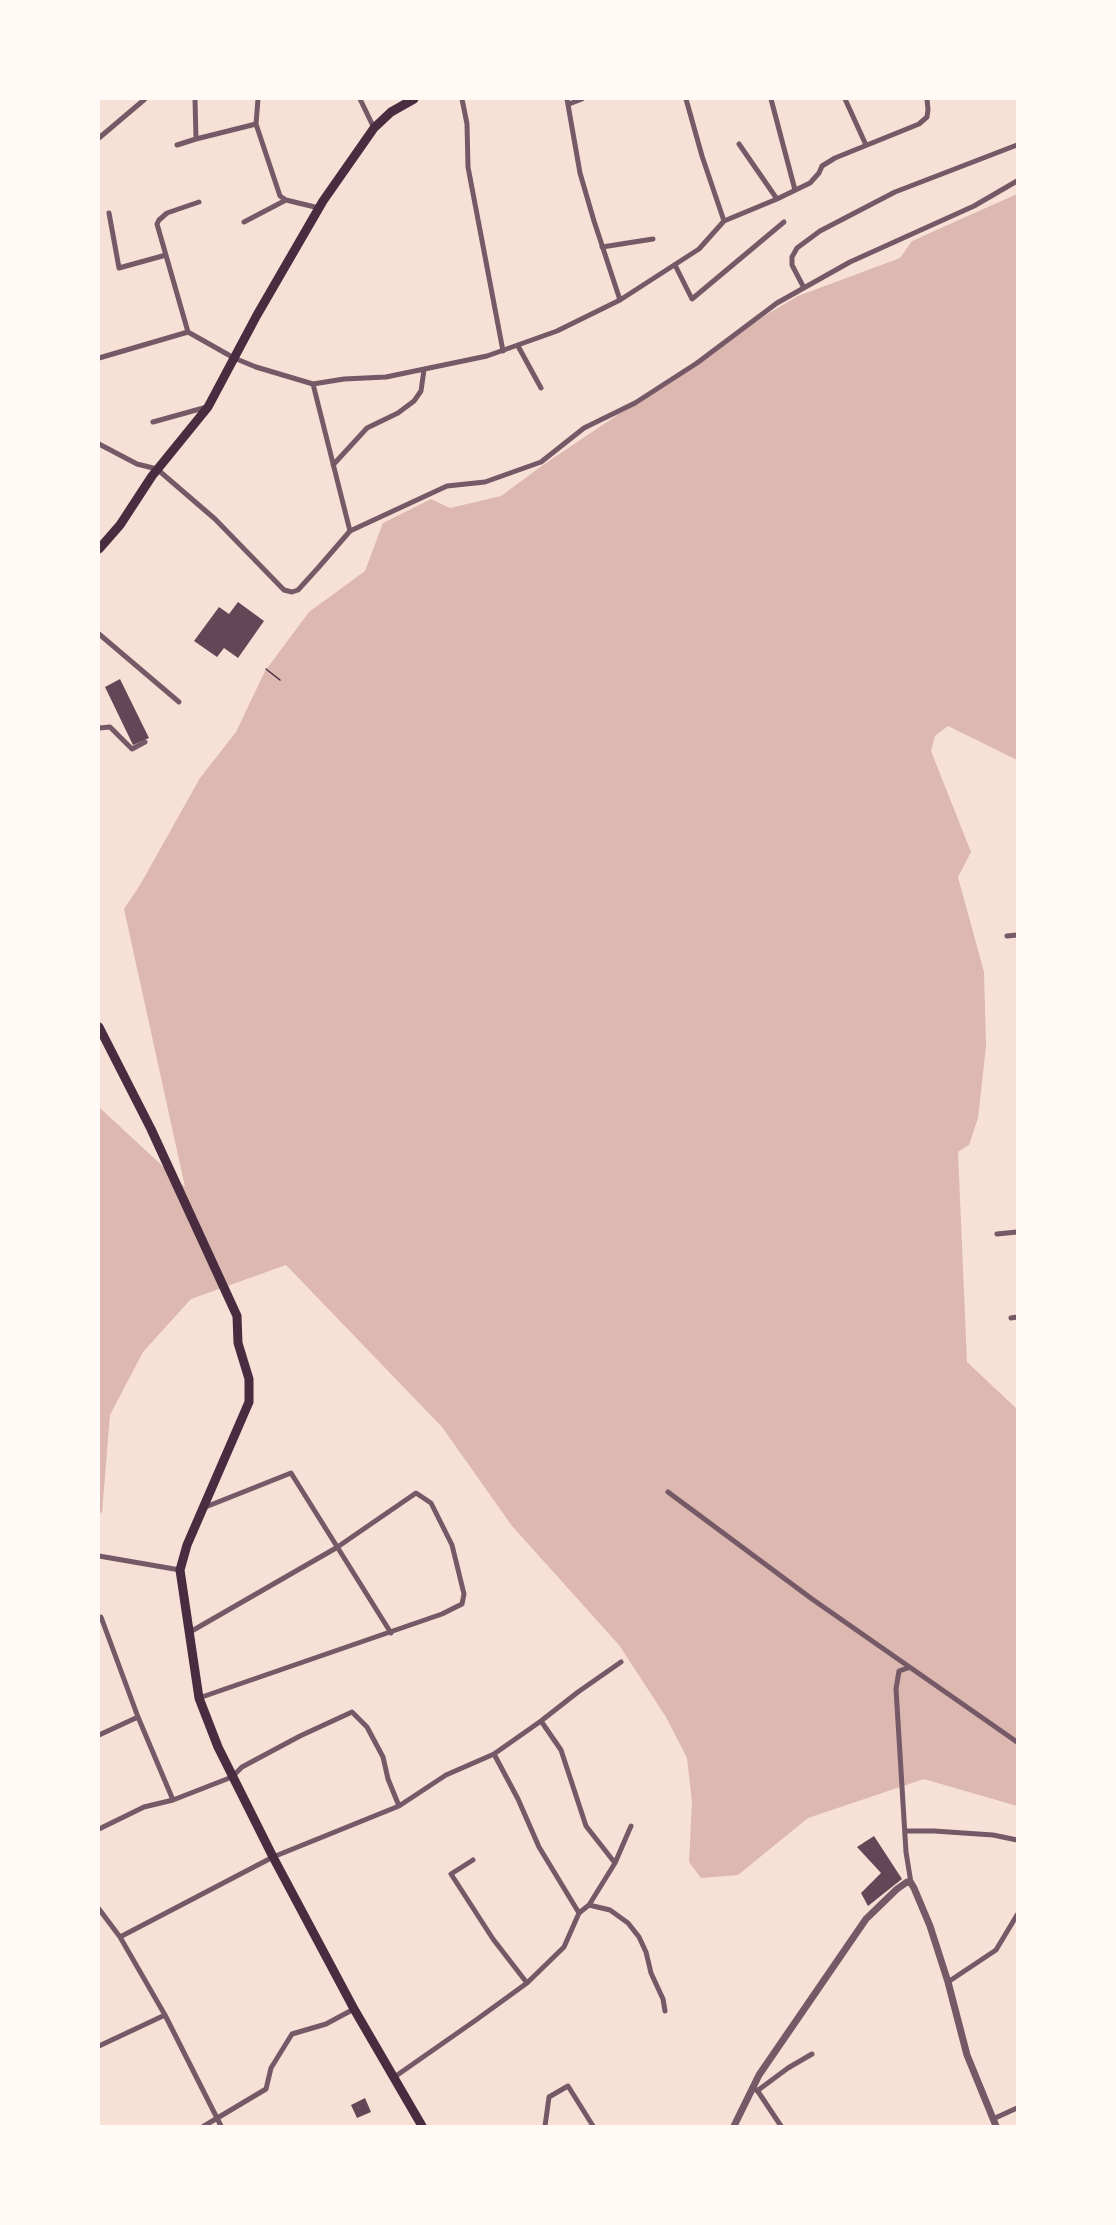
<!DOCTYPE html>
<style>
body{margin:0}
#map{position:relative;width:1116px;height:2225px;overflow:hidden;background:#f7e1d7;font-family:Overpass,sans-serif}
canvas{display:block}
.frame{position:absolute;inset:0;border:100px solid #fffaf5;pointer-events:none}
</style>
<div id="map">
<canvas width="1116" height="2225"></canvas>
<div class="frame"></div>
</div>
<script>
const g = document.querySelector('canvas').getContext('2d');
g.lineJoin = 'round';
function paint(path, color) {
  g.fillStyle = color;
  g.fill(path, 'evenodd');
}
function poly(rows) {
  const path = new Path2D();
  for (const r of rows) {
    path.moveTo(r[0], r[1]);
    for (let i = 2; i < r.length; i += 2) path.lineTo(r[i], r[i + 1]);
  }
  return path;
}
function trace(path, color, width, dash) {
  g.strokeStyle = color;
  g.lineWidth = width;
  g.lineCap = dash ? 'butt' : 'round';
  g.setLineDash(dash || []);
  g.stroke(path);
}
paint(poly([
 [1017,194,1017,760,948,726,935,736,931,751,971,852,958,877,984,972,986,1046,978,1118,969,1145,958,1152,967,1362,1017,1409,1017,1806,924,1779,808,1818,738,1875,701,1878,689,1862,692,1802,687,1758,666,1717,619,1645,512,1526,442,1427,286,1265,191,1299,143,1352,110,1415,102,1513,99,1512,99,1107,185,1187,124,909,140,885,200,778,236,732,265,671,309,612,365,571,383,523,431,499,450,508,501,496,543,465,766,315,798,296,900,258,912,241]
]), '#dcb8b0');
paint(poly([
 [238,602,264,621,238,658,224,648,217,657,194,641,219,607,229,614],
 [120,679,149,738,133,745,105,687],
 [874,1836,902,1879,868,1906,861,1893,881,1873,857,1847],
 [365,2098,371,2112,357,2118,351,2105]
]), '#644757');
trace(poly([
 [266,669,280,680]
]), '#4a2c40', 1.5);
trace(poly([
 [360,99,374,128],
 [462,99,467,124,468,167,503,351],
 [567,99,580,173,594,221,620,300],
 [686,99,702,156,724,221],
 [771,99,795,190],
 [845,99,866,145],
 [569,104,582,99],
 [256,124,258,99],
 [99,138,145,99],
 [196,139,256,124,280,196,286,200,319,208],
 [739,144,777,199],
 [177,145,196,139,195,99],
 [199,202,167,213,159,220,157,224,188,332,234,358,256,367,313,384,344,379,386,377,487,356,557,331,620,300,699,249,724,221,777,199,810,183,819,173,822,166,835,158,919,124,927,117,928,110,927,99],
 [109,213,119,268,166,255],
 [244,222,286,200],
 [602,247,653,239],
 [675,265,692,299,784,222],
 [804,288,792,265,792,257,797,248,820,231,895,192,1017,145],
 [518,346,541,388],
 [99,358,188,332],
 [313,384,350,531],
 [153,422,207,407],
 [99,444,137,464,157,469,215,519,284,590,292,592,298,590,318,568,350,531,447,486,485,482,541,462,584,428,635,403,697,363,777,303,850,262,974,206,1017,181],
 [333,465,367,428,398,413,414,401,421,391,424,370],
 [99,634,179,702],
 [99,728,110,727,132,749,145,742],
 [1007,936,1017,935],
 [997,1234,1017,1232],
 [1011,1318,1017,1317],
 [668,1492,812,1599,1017,1742],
 [203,1508,291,1473,391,1633],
 [99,1556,180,1570],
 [101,1617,138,1717,173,1800],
 [190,1632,336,1548,416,1493,431,1503,452,1545,464,1594,462,1604,442,1614,199,1698],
 [908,1668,899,1671,896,1689,906,1852,911,1883],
 [541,1721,578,1692,621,1662],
 [99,1735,138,1717],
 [494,1754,518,1799,539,1847,579,1913],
 [99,1829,144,1807,173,1800,232,1777,242,1767,300,1736,352,1712,367,1727,383,1757,388,1779,399,1806],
 [905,1831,934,1831,993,1835,1017,1840],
 [473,1860,451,1874,493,1939,527,1983],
 [589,1905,610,1910,628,1923,639,1937,646,1952,651,1973,663,1999,665,2011],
 [99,1909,120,1937,273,1857,399,1806,446,1775,494,1754,541,1721,561,1750,586,1826,615,1863],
 [120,1937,165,2015],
 [948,1982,996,1950,1017,1915],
 [99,2046,165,2015,221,2126],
 [393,2078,476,2020,527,1983,564,1947,579,1913,589,1905,615,1863,631,1826],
 [757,2090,781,2126],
 [757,2091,788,2068,812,2054],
 [993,2119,1017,2108],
 [204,2126,266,2089,271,2068,292,2034,326,2024,354,2009],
 [545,2126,549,2097,568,2086,593,2126]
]), '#755966', 5);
trace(poly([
 [734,2126,759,2075,866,1919,897,1889,907,1882,911,1883,914,1888,930,1926,948,1982,967,2055,996,2126]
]), '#755966', 7);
trace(poly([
 [99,549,120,525,152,476,208,407,257,315,323,201,374,128,391,112,414,99],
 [99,1027,151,1129,237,1316,238,1343,249,1379,249,1402,187,1545,180,1570,199,1698,218,1747,273,1857,354,2009,422,2126]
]), '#4a2c40', 9);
</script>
